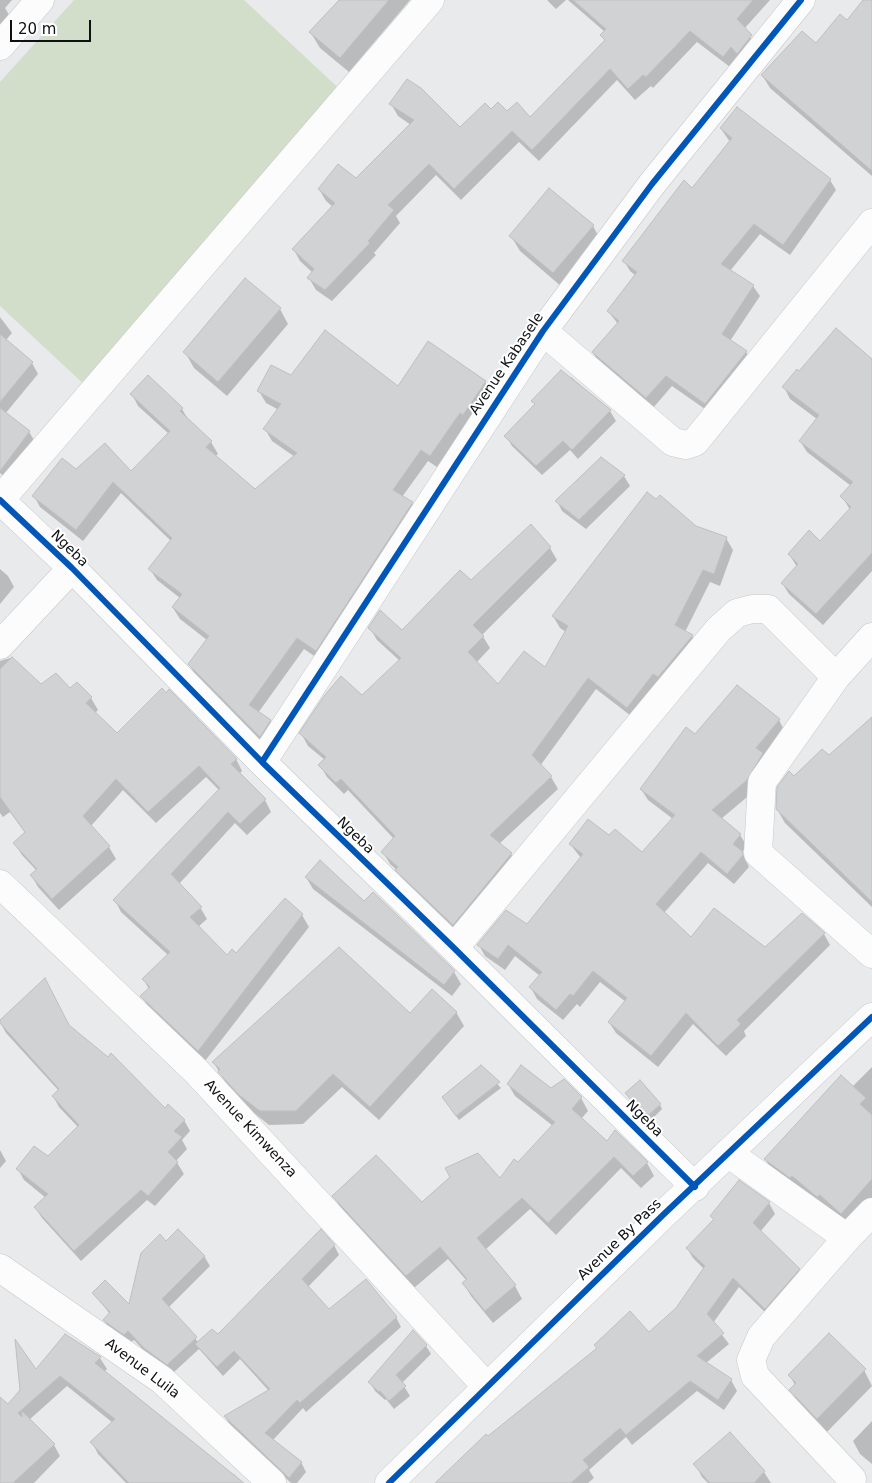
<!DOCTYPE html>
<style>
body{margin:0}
#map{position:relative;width:872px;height:1483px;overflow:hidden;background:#e8eaec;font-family:"DejaVu Sans",sans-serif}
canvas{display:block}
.scale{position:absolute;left:10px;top:20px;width:81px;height:22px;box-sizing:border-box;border:2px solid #0e1011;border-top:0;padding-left:6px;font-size:15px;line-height:18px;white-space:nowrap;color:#0e1011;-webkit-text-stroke:4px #fff;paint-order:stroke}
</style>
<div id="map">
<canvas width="872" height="1483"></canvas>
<div class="scale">20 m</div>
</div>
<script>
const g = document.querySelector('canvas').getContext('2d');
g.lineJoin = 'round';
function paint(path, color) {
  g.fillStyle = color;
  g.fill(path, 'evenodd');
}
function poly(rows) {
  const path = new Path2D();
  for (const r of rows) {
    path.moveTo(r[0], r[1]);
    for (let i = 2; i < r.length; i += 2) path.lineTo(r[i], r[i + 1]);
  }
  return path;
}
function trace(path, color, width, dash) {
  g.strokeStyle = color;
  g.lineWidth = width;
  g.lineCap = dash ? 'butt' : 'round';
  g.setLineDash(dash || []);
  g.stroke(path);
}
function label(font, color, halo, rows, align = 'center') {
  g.font = font + ' "DejaVu Sans",sans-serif';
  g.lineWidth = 4;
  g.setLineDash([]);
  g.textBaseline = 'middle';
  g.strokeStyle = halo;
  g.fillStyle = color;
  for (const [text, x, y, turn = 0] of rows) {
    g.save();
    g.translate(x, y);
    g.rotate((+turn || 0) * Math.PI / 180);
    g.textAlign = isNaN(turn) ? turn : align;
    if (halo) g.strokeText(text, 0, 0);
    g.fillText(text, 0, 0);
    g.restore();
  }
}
paint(poly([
 [74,0,244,0,345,94,88,388,0,306,0,82]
]), '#d3deca');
paint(poly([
 [0,0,12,0,5,8,14,23,0,36],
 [340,0,410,0,349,72,320,48,311,33],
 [547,0,566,0,556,9],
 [568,0,770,0,744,29,758,48,730,67,697,42,653,88,651,86,635,100,617,80,539,161,519,142,461,200,436,175,396,216,400,223,374,253,376,255,332,301,316,290,309,278,313,273,300,261,294,250,333,207,326,201,319,189,356,180,411,125,398,116,391,104,460,129,491,110,530,119,605,41,602,35,605,32],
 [865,0,872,2,872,176,770,88,762,75,816,45,848,22],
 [721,129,830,180,836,190,790,255,760,234,730,271,753,286,760,296,730,341,746,352,753,363,712,414,672,386,653,408,599,363,593,352,618,324,608,311,636,276,630,271,624,261,693,190,730,142],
 [593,226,601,241,562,287,520,251,511,236],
 [280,309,288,324,227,396,194,368,185,352],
 [0,317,12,333,6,340,32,363,38,374,5,414,29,432,36,443,8,480,0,473],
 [428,343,485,382,492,393,437,467,428,461,402,497,412,503,419,514,323,662,304,649,258,713,270,721,277,732,267,748,196,676,189,664,207,640,180,619,173,608,180,598,157,580,150,569,171,541,121,493,83,541,40,507,34,496,76,471,131,473,169,434,138,406,132,394,148,377,182,409,189,421,211,442,218,454,215,456,255,491,295,457,272,441,265,429,279,410,266,403,259,391,291,377,398,387],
 [872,361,872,571,823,625,789,594,782,583,797,567,789,554,820,543,850,510,842,496,851,486,807,452,800,441,817,419,790,399,784,387,799,373],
 [571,377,610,411,616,421,578,459,570,450,542,475,512,446,506,436,535,405,533,401],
 [601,459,624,476,630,486,586,529,562,511,557,501],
 [696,527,726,538,733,550,720,586,710,582,685,632,692,636,699,648,635,719,596,689,540,766,551,777,558,789,499,844,511,854,518,866,460,936,404,882,398,871,390,864,383,852,394,839,348,790,344,794,327,777,320,765,325,760,308,746,301,733,362,697,400,661,377,640,370,628,402,632,471,582,550,548,557,560,482,635,490,648,476,663,498,686,545,668,566,632,560,628,553,616],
 [0,569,8,576,14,587,0,604],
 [10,658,41,686,70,690,77,683,91,698,98,710,95,713,117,735,236,759,242,771,239,774,265,800,271,812,247,835,235,823,179,884,200,907,207,919,198,927,227,957,236,955,302,915,309,927,205,1061,149,1008,142,997,149,989,143,979,168,955,121,912,115,900,219,790,206,777,156,823,123,790,90,827,109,847,116,859,59,910,38,887,32,876,37,871,22,855,15,844,26,834,10,812,3,817,0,813,0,661],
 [779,720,785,732,753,792,721,819,740,835,747,846,742,852,749,867,734,884,708,863,664,913,691,939,765,949,824,934,830,945,744,1031,746,1036,726,1056,693,1024,658,1067,616,1033,609,1022,626,1002,600,982,580,1007,577,1004,563,1020,537,999,531,988,540,976,515,956,505,970,485,956,479,945,527,926,581,858,570,844,610,837,642,854,673,819,648,800,641,789,696,735],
 [872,725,872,907,785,823,777,809,795,777,829,757],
 [306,877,364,903,373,893,454,972,461,984,452,996,313,889],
 [456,1012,464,1026,379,1120,342,1087,303,1124,269,1125,249,1109,227,1085,214,1063,410,1015],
 [0,1022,69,1026,165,1110,184,1120,190,1131,182,1140,187,1149,176,1161,184,1174,155,1206,147,1200,81,1261,42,1218,35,1207,46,1198,24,1180,18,1169,48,1158,78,1127,59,1107,53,1096,59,1091,6,1033],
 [481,1067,501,1088,459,1120,446,1102],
 [872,1067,872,1199,849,1227,828,1207,825,1210,773,1173,766,1160,852,1087],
 [508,1084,551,1090,581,1098,588,1111,581,1119,607,1143,647,1163,654,1176,641,1188,621,1168,556,1235,530,1209,485,1250,515,1286,522,1299,493,1323,471,1296,464,1284,467,1281,448,1259,414,1288,341,1209,334,1196,422,1204,500,1179,518,1164,553,1126,515,1096],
 [626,1094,660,1105,662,1109,650,1121],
 [0,1150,6,1161,0,1168],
 [739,1182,769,1203,775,1214,760,1232,799,1270,805,1280,771,1318,739,1287,713,1323,729,1344,706,1363,731,1380,737,1391,724,1410,697,1391,632,1445,626,1437,589,1470,594,1478,588,1483,452,1483,488,1437,598,1349,595,1345,649,1333,677,1309,704,1269,693,1258,687,1248,714,1220,711,1216],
 [166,1242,204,1256,210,1266,168,1308,199,1343,218,1336,334,1245,339,1255,308,1287,329,1311,396,1317,401,1327,306,1412,303,1408,273,1440,301,1462,306,1472,297,1483,291,1483,231,1426,225,1417,269,1391,240,1359,223,1376,199,1349,173,1373,151,1358,134,1340,130,1343,109,1329,104,1320,110,1314,93,1293,130,1306],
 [65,1335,100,1358,107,1369,104,1372,233,1476,234,1474,242,1483,126,1483,98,1454,92,1442,113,1423,67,1386,29,1420,54,1445,60,1456,34,1483,0,1483,0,1399,8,1406],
 [426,1346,431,1354,402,1383,410,1396,394,1409,386,1399,385,1400,375,1391,370,1382],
 [864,1370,872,1386,826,1433,799,1405,791,1390,795,1385,790,1376],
 [872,1421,872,1464,860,1454,853,1441],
 [730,1433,764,1472,771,1483,708,1483,702,1477,695,1464]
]), '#0003');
const building = poly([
 [339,0,389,0,340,58,309,32,339,0],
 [573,0,753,0,737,19,752,35,737,54,731,47,723,57,690,31,646,77,643,75,628,89,610,69,532,150,512,131,454,189,429,164,388,205,394,210,368,241,370,243,325,290,307,278,314,269,292,249,335,203,318,189,338,164,356,178,414,120,389,104,407,79,421,88,460,127,485,103,491,109,498,102,507,111,517,102,530,117,605,40,600,35,606,29,573,0],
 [863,0,872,0,872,171,761,75,802,31,816,43,840,14,847,20,863,0],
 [737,107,831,179,783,245,754,224,721,264,754,285,722,334,747,351,705,404,666,376,646,398,592,352,619,321,607,311,637,272,622,261,684,180,692,188,732,138,720,128,737,107],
 [549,188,594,225,553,273,509,236,549,188],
 [245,278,281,308,218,382,183,352,245,278],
 [836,328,872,359,872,553,816,614,781,583,798,564,788,554,809,530,820,541,851,507,840,496,853,482,799,441,819,415,782,387,797,369,799,371,836,328],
 [325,330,398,386,428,341,486,381,463,415,460,413,430,456,421,450,393,490,413,502,316,651,297,638,249,705,271,720,260,737,188,664,209,636,172,607,182,594,148,569,172,538,113,482,76,530,32,496,62,458,76,469,105,443,131,471,170,431,130,394,148,375,183,408,180,411,212,441,206,447,255,489,297,453,263,429,281,404,257,391,271,365,291,375,325,330],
 [0,334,33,362,0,402,0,334],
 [561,370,611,410,572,450,563,441,536,466,504,436,535,404,531,401,561,370],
 [0,408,30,431,0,471,0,408],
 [601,457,625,475,579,520,555,501,601,457],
 [647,492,656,499,660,495,696,526,727,537,714,574,703,570,675,625,693,635,658,677,653,674,627,708,588,678,532,755,552,776,490,835,512,853,453,925,395,870,398,867,381,852,395,836,341,779,336,783,318,765,326,757,299,733,324,696,341,676,362,695,401,658,368,628,380,610,402,630,460,570,471,580,531,524,551,547,473,625,484,636,468,652,498,684,524,651,545,667,568,626,552,616,647,492],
 [12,657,41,684,56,673,70,688,77,682,92,697,86,703,117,733,162,688,166,693,169,689,237,759,231,764,266,799,240,824,228,812,171,874,202,907,190,917,227,955,232,949,236,953,285,898,303,914,198,1051,140,996,150,987,142,979,170,952,113,900,220,788,199,766,148,812,116,779,83,816,110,846,52,899,30,875,37,869,13,843,25,832,0,797,0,669,12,657],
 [737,685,780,719,756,748,763,753,747,780,712,810,741,834,733,844,742,851,743,855,727,874,701,852,656,904,691,937,714,908,765,947,802,913,825,933,737,1020,741,1024,718,1046,686,1013,651,1056,608,1022,627,998,593,971,573,996,570,994,556,1010,529,987,542,972,508,945,498,959,477,945,506,910,527,924,583,854,569,844,588,819,609,835,615,829,642,852,675,815,640,789,686,727,695,734,737,685],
 [872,717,872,902,776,809,777,787,789,771,794,776,822,749,829,755,872,717],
 [320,860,364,901,373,892,455,971,444,985,305,877,320,860],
 [339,947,410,1013,432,989,457,1012,370,1107,333,1074,296,1111,260,1111,239,1095,218,1072,220,1069,212,1062,339,947],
 [45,978,69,1025,108,1057,111,1053,165,1108,168,1104,185,1120,174,1131,182,1137,168,1152,178,1162,148,1196,141,1190,74,1251,34,1207,48,1194,16,1169,34,1146,48,1156,79,1125,52,1096,59,1089,0,1023,0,1020,45,978],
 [481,1065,500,1082,456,1116,442,1097,481,1065],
 [521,1065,551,1088,564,1079,582,1097,572,1109,607,1141,615,1130,648,1162,633,1176,614,1157,548,1223,522,1198,477,1238,516,1285,485,1311,462,1283,467,1279,440,1247,406,1276,332,1196,376,1155,422,1202,450,1177,445,1168,478,1153,500,1178,514,1159,518,1162,555,1122,507,1084,521,1065],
 [841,1075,866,1098,860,1104,872,1115,872,1179,841,1214,820,1195,817,1197,792,1176,790,1178,764,1159,841,1075],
 [640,1080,661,1104,646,1117,625,1093,640,1080],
 [739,1180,770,1202,753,1223,800,1269,765,1309,733,1278,707,1314,724,1333,697,1356,732,1379,718,1400,690,1381,626,1435,620,1428,583,1460,589,1467,571,1483,435,1483,486,1434,488,1436,597,1348,594,1345,630,1311,649,1332,676,1308,705,1266,686,1248,714,1219,710,1216,739,1180],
 [178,1229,205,1256,162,1299,197,1337,167,1365,144,1348,128,1331,124,1335,103,1320,110,1312,92,1293,105,1280,129,1304,141,1253,160,1234,166,1241,178,1229],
 [321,1229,335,1245,302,1279,329,1309,366,1279,397,1317,300,1403,297,1400,265,1433,302,1462,289,1478,224,1416,270,1389,234,1351,217,1367,195,1344,212,1329,218,1334,321,1229],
 [413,1330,427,1345,396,1375,406,1386,389,1401,380,1391,379,1392,368,1382,413,1330],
 [829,1333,866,1369,817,1419,789,1390,796,1383,788,1375,829,1333],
 [65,1334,101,1357,95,1363,244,1483,129,1483,90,1442,115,1419,60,1376,18,1413,22,1417,22,1411,55,1444,13,1483,0,1483,0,1397,8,1404,20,1390,15,1339,36,1369,65,1334],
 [730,1432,765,1471,754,1483,710,1483,693,1464,730,1432]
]);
paint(building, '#d1d2d4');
trace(building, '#bebfc1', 1);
const minor = poly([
 [0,46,40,0],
 [543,331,673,442,686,445,695,442,872,223],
 [0,500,72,568,262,762,454,948,695,1187],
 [0,500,430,0],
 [872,637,836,677,762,782,758,853,872,954],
 [0,645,72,568],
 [262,762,543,331,652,184,801,0],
 [0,884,196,1071,487,1387],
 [454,948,719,629,737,613,752,609,768,609,836,677],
 [728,1153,847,1238],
 [0,1268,162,1380,272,1483],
 [852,1479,755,1376,751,1360,761,1337,847,1238,872,1212]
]);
const highway = poly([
 [389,1483,664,1214,872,1017]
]);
trace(minor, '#c7c8c9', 29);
trace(highway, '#c7c8c9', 29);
trace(minor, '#fcfcfc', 28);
trace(highway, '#fcfcfc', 28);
trace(poly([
 [0,500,72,568,262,762,454,948,695,1187],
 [262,762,543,331,652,184,801,0],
 [389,1483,664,1214,872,1017]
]), '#0057b8', 6);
label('14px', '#0e1011', '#fff', [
 ["Avenue Kabasele",507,364,-56],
 ["Ngeba",69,549,44],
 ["Ngeba",355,836,44],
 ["Ngeba",644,1119,45],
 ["Avenue Kimwenza",250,1129,47],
 ["Avenue By Pass",620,1240,-44],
 ["Avenue Luila",142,1369,37]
]);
</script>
